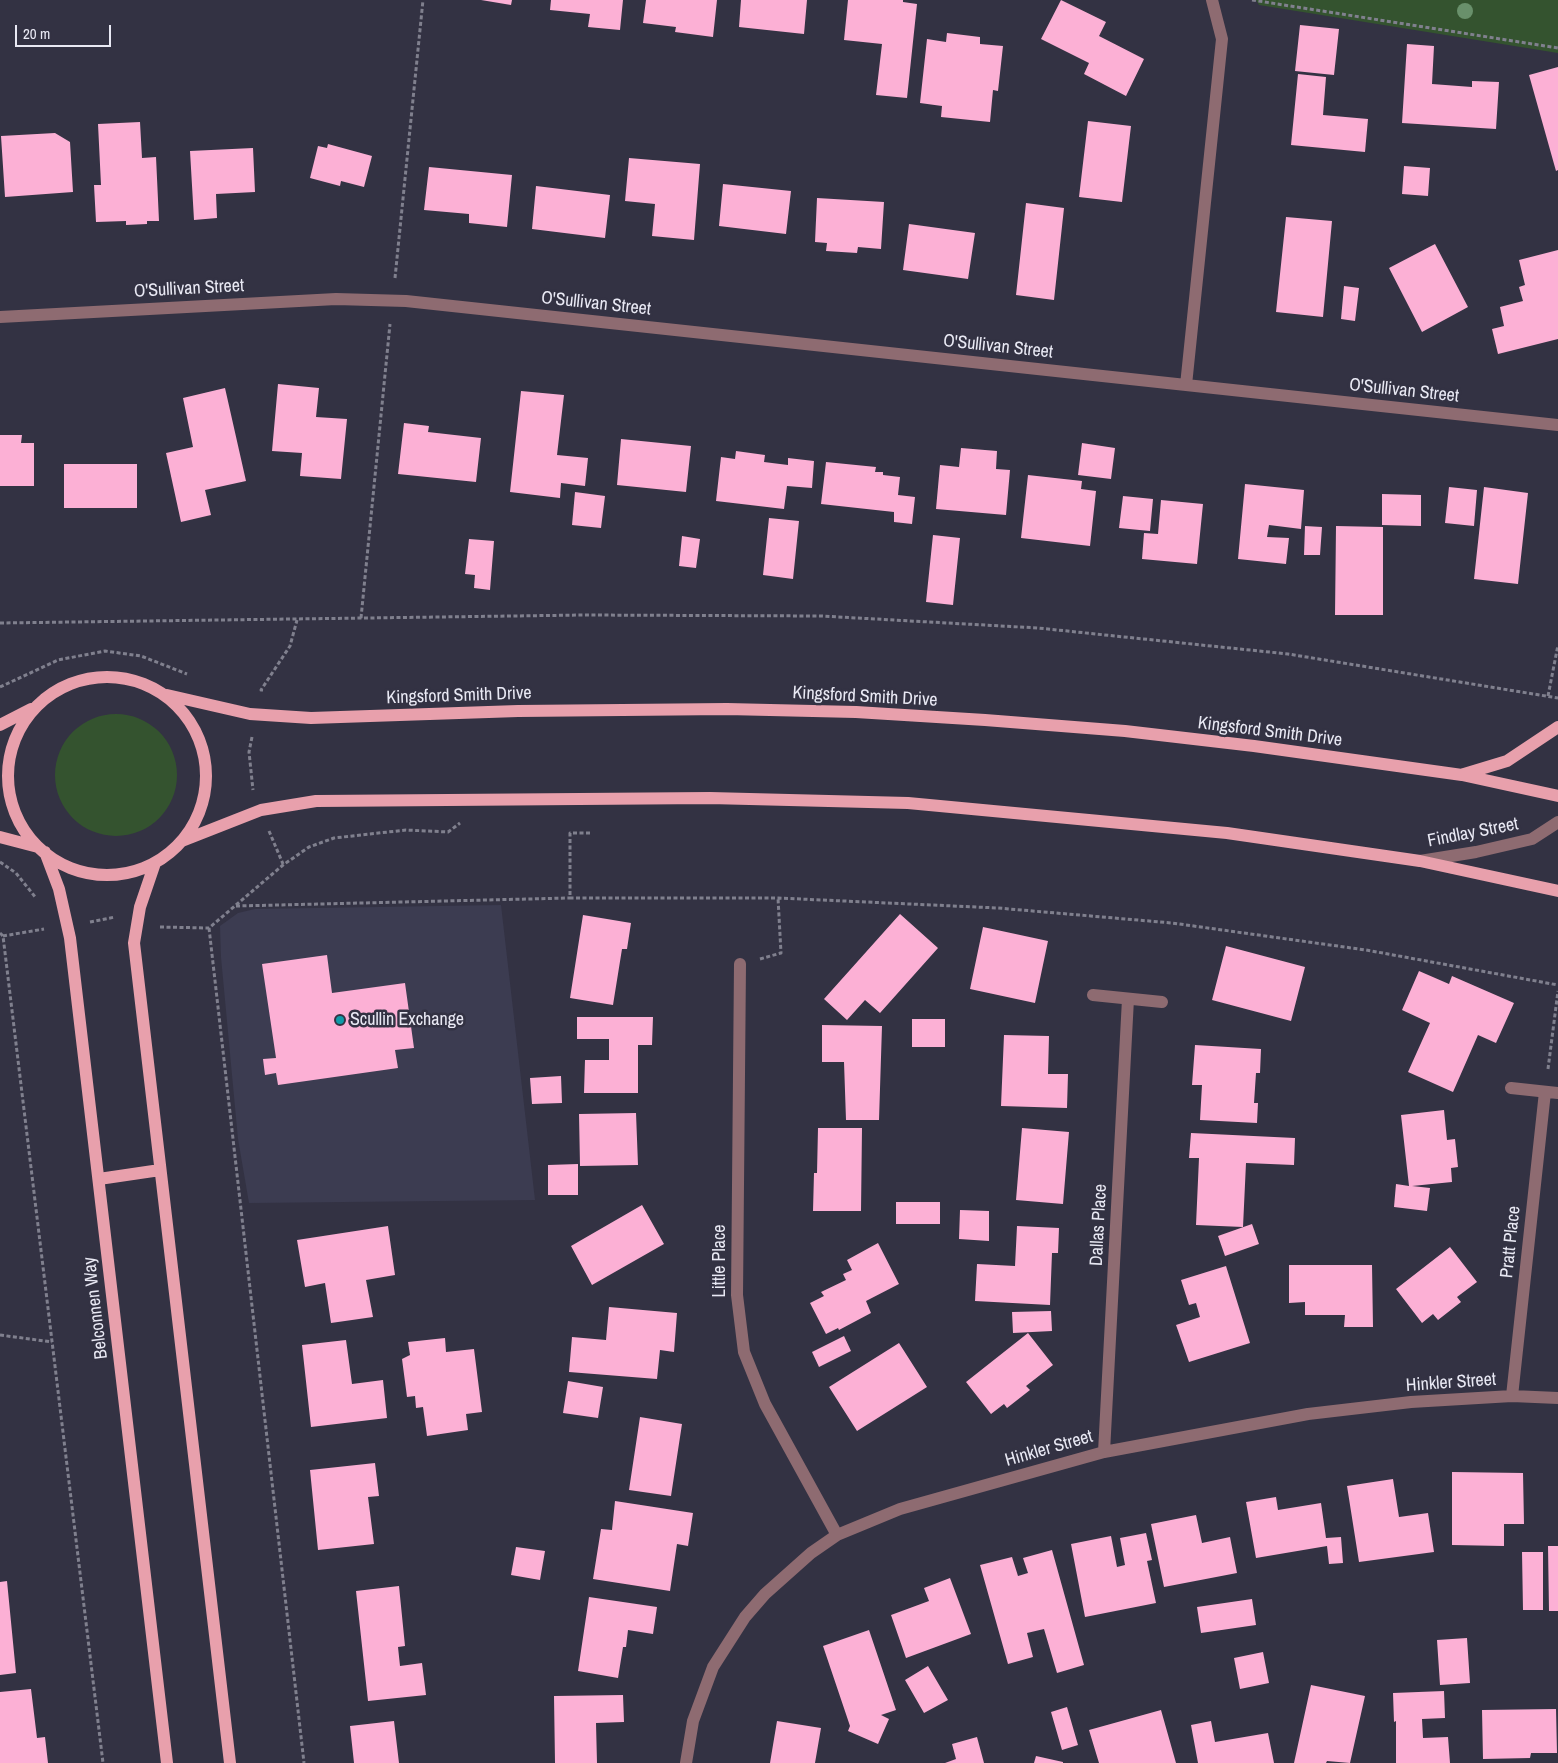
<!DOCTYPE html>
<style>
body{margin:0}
#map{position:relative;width:1558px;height:1763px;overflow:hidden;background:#333243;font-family:"Archivo Narrow",sans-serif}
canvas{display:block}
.scale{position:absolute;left:15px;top:25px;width:96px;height:22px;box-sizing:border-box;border:2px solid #e9e9f4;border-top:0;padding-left:6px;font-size:15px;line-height:18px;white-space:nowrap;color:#e9e9f4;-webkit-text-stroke:4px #333243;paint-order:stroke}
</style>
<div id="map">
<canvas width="1558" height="1763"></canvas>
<div class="scale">20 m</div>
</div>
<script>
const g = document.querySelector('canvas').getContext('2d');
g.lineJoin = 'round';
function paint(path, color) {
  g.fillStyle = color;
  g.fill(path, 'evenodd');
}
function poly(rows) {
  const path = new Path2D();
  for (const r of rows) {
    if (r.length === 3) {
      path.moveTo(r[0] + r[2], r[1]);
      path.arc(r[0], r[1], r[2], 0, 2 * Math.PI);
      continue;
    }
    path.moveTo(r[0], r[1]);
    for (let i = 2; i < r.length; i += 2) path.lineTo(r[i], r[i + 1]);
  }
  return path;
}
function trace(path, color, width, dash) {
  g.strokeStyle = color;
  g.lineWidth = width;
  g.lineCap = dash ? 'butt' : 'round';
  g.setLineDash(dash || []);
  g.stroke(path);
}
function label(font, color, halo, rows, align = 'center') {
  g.font = font + ' "Archivo Narrow",sans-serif';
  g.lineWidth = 5;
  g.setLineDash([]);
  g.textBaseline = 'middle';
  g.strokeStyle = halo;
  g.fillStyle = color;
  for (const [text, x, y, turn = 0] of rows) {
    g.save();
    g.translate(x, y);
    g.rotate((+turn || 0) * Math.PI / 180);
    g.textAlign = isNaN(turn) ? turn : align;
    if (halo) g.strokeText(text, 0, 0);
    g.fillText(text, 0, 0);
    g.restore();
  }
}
paint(poly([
 [501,905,535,1200,249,1203,238,1139,221,957,220,926,238,913,255,909]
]), '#3c3c51');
paint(poly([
 [1256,0,1558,0,1558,53,1259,5],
 [116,775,61]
]), '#34532f');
paint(poly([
 [481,0,512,0,511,5],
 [551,0,623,0,620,30,588,27,590,14,550,10],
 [646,0,717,0,713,37,675,32,676,27,643,23],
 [741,0,807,0,804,34,739,27],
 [848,0,903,0,903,2,917,4,907,98,876,95,882,44,844,40],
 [1061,0,1106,22,1099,36,1144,59,1126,96,1084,74,1089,63,1041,39],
 [1300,25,1339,29,1334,75,1295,71],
 [947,33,980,37,980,44,1003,46,998,91,993,90,990,122,941,117,942,106,920,103,927,39,946,42],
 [1407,44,1434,46,1432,84,1472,87,1472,81,1499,82,1496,129,1402,123],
 [1558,67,1558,170,1556,171,1529,75],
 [1298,74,1326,77,1323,115,1368,119,1365,152,1291,145],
 [1088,121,1131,126,1122,202,1079,197],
 [140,122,142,158,156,157,159,221,147,221,147,224,126,225,126,221,96,222,94,185,101,185,98,124],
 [55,133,70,142,73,192,5,197,1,136],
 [328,144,372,156,364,187,341,181,340,186,310,178,318,146,327,148],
 [253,148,255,192,216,194,217,218,194,220,190,151],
 [629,158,700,164,694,240,652,236,655,204,625,201],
 [1404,166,1430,168,1428,196,1402,194],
 [429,167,512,175,507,227,469,223,469,214,424,210],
 [723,184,791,191,786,234,719,226],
 [536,186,610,195,605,238,532,229],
 [817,198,884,202,881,249,858,247,857,253,826,251,827,243,815,242],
 [1026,203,1064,208,1054,300,1016,295],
 [1286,217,1332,221,1323,317,1276,312],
 [909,224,975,233,968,279,903,270],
 [1435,244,1468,307,1422,332,1389,268],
 [1558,250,1558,339,1498,354,1492,329,1504,326,1500,307,1523,301,1519,287,1525,285,1519,260],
 [1344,286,1359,288,1355,321,1341,319],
 [278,384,319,388,316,417,347,419,341,479,300,476,302,453,272,451],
 [225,388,246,481,205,490,211,515,181,522,166,453,193,447,183,398],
 [521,391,564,395,557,455,588,458,585,486,561,483,560,498,510,492],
 [404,423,429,426,428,432,481,438,476,482,398,474],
 [0,435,22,435,21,443,34,443,34,486,0,486],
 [621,439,691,446,686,492,617,485],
 [1082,443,1115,448,1111,479,1078,475],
 [961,448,997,451,996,469,1010,470,1006,515,936,509,940,465,959,467],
 [736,451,765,455,764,462,788,465,788,458,814,461,812,488,787,486,784,509,716,501,721,457,735,459],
 [826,462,876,467,875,472,883,472,883,475,900,477,898,495,915,497,912,524,894,522,894,512,821,504],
 [64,464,137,464,137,508,64,508],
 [1028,475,1082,481,1081,489,1096,491,1090,546,1021,538],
 [1245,484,1304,490,1301,529,1269,525,1267,537,1289,538,1286,564,1238,559],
 [1449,487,1477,490,1474,526,1445,523],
 [1484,487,1528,493,1518,584,1474,579],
 [575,492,605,496,601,528,572,525],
 [1382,494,1421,495,1421,526,1382,525],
 [1123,496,1153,499,1150,531,1119,528],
 [1161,500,1203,504,1197,564,1142,559,1144,533,1158,534],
 [769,518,799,521,793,579,763,575],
 [1305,526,1322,527,1320,555,1304,555],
 [1336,526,1383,527,1383,615,1335,615],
 [933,535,960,538,953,605,926,602],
 [682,536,700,539,696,568,679,566],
 [469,539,494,541,490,590,474,588,475,575,465,574],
 [900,914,938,948,880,1013,865,1000,847,1020,824,999],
 [583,915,631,923,627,949,622,949,613,1005,570,998],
 [983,927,1048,941,1035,1003,970,989],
 [1226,946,1305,967,1291,1021,1212,1000],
 [327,955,332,993,405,983,414,1048,395,1050,398,1068,278,1085,276,1073,265,1075,263,1059,276,1058,262,964],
 [1419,971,1449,984,1452,976,1514,1003,1496,1043,1478,1035,1453,1092,1408,1072,1430,1023,1402,1010],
 [577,1017,653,1017,652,1045,638,1045,638,1093,584,1093,585,1060,609,1060,609,1039,577,1039],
 [912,1019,945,1019,945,1047,912,1047],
 [822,1025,882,1026,879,1120,846,1120,844,1062,822,1062],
 [1004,1035,1049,1036,1048,1074,1068,1074,1067,1108,1001,1106],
 [1195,1045,1261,1049,1260,1073,1256,1073,1254,1103,1258,1103,1257,1123,1200,1120,1202,1085,1192,1085],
 [561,1076,562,1103,532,1104,530,1078],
 [1444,1110,1447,1140,1455,1139,1458,1167,1451,1168,1452,1182,1412,1186,1430,1188,1427,1211,1394,1207,1396,1184,1409,1186,1401,1115],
 [636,1113,638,1165,580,1166,579,1114],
 [818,1128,862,1128,861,1211,813,1211,814,1173,817,1173],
 [1022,1128,1069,1132,1063,1204,1016,1200],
 [1191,1133,1295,1138,1294,1165,1246,1163,1243,1227,1196,1225,1199,1158,1189,1158],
 [578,1164,578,1195,548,1195,548,1165],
 [896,1202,940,1202,940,1224,896,1224],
 [642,1205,664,1244,592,1285,571,1246],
 [960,1210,989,1211,989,1241,959,1239],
 [1252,1224,1259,1244,1225,1256,1218,1236],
 [388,1226,395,1275,366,1280,373,1317,331,1323,325,1283,305,1287,297,1240],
 [1017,1226,1059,1228,1058,1253,1052,1253,1050,1305,975,1301,977,1264,1015,1266],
 [878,1243,899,1284,866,1301,871,1313,839,1330,838,1328,826,1334,810,1303,824,1296,821,1292,846,1280,843,1274,852,1270,847,1260],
 [1450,1247,1477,1282,1457,1297,1461,1302,1438,1320,1433,1314,1422,1323,1396,1289],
 [1289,1265,1372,1265,1373,1327,1344,1327,1345,1315,1305,1315,1305,1302,1289,1303],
 [1226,1266,1250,1343,1189,1362,1176,1325,1200,1317,1196,1303,1189,1305,1181,1280],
 [609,1307,677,1313,674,1352,660,1350,657,1379,569,1372,572,1337,606,1340],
 [1051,1311,1052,1331,1013,1333,1012,1312],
 [1028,1333,1053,1365,1026,1386,1030,1390,1007,1408,1004,1404,991,1414,966,1382],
 [844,1336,851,1351,819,1367,812,1352],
 [445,1338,446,1352,474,1349,482,1412,466,1414,468,1430,427,1436,423,1407,416,1408,415,1396,407,1397,402,1359,410,1355,408,1342],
 [346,1340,352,1384,383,1380,387,1418,311,1427,302,1345],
 [899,1343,927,1387,857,1431,829,1387],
 [568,1381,603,1387,598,1418,563,1413],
 [640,1417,682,1424,671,1496,629,1490],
 [375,1463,379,1496,368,1497,374,1544,318,1550,310,1470],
 [1452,1472,1523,1473,1524,1524,1504,1524,1504,1546,1452,1545],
 [1393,1479,1399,1517,1428,1513,1434,1552,1359,1562,1347,1486],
 [1276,1497,1278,1510,1321,1503,1326,1538,1341,1537,1343,1563,1329,1564,1327,1546,1256,1558,1246,1502],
 [615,1501,693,1513,688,1546,677,1544,670,1591,593,1579,601,1529,612,1530],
 [1196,1515,1202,1543,1230,1537,1237,1573,1164,1587,1151,1524],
 [1146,1533,1152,1560,1147,1561,1156,1603,1085,1617,1071,1544,1111,1536,1117,1567,1125,1565,1120,1538],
 [1548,1546,1558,1546,1558,1611,1549,1611],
 [516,1547,545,1551,540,1580,511,1575],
 [1052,1550,1084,1665,1057,1673,1044,1629,1027,1633,1033,1657,1008,1664,980,1565,1012,1557,1018,1576,1028,1573,1023,1558],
 [1522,1552,1543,1552,1543,1610,1523,1610],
 [950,1578,971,1634,906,1658,891,1615,929,1601,924,1588],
 [7,1581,16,1673,0,1675,0,1582],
 [399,1586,405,1646,398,1647,400,1666,422,1663,426,1695,368,1701,356,1591],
 [589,1597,657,1607,653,1634,628,1630,626,1647,623,1647,618,1678,578,1671],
 [1252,1599,1256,1625,1201,1633,1197,1607],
 [869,1630,896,1710,881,1715,889,1719,878,1744,848,1731,850,1726,823,1646],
 [1467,1638,1470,1683,1440,1685,1437,1640],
 [1263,1652,1269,1683,1240,1689,1234,1658],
 [928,1666,948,1700,924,1713,905,1680],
 [1311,1685,1365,1696,1350,1763,1327,1761,1326,1763,1294,1763],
 [31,1689,37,1738,45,1737,48,1763,0,1763,0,1692],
 [1444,1691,1445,1718,1422,1719,1423,1738,1448,1737,1450,1763,1396,1763,1396,1721,1394,1722,1393,1693],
 [623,1695,624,1722,596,1723,597,1763,555,1763,554,1696],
 [1067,1707,1078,1745,1062,1750,1051,1712],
 [1556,1709,1557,1753,1531,1753,1530,1758,1483,1759,1482,1710],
 [1161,1710,1176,1763,1099,1763,1089,1730],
 [394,1721,399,1763,354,1763,350,1726],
 [777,1721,821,1728,815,1763,770,1763],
 [1211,1721,1215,1742,1268,1733,1274,1763,1198,1763,1191,1725],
 [977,1737,984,1763,945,1763,956,1759,952,1744],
 [1036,1756,1063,1762,1063,1763,1034,1763]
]), '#fcb0d5');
trace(poly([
 [1252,0,1558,48],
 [395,278,423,0],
 [361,618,390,324],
 [0,623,585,615,821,616,1038,628,1288,654,1558,698],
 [0,687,58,660,105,651,141,656,187,674],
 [263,690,261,690,290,646,297,620],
 [1548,696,1558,645],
 [252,737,249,752,253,790],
 [269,831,283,864],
 [590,833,570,833,570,898,778,898,998,908,1172,923,1366,950,1558,985],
 [0,862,16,873,36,898],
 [236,906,570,898],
 [90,922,115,917],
 [160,927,209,928,283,865,309,847,334,838,406,830,448,832,460,823],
 [209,928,304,1763],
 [0,933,3,936,103,1763],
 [3,936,44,929],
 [760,959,781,953,778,898],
 [1548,1069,1558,991],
 [0,1335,52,1342]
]), '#80808e', 3, [4, 2.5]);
trace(poly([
 [0,317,336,299,406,301,1186,385,1222,39,1212,0],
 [1186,385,1558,425],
 [1420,861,1476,852,1532,839,1558,822],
 [740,964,737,1295,744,1352,765,1404,837,1535],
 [1093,995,1162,1002],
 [1511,1088,1558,1093],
 [1512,1396,1545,1092],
 [1104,1452,1128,999],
 [686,1763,693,1721,713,1667,745,1617,765,1594,811,1553,837,1535,900,1509,1104,1452,1308,1414,1411,1402,1512,1396,1558,1398]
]), '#8e6b71', 12);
trace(poly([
 [107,776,99],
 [167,695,250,714,311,718,518,711,727,709,856,712,985,720,1125,731,1254,746,1462,775,1558,796],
 [0,725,31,709],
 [1464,774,1507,761,1558,727],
 [0,837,38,847],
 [182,841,261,810,316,801,710,798,908,803,1227,833,1420,861,1558,891],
 [45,852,59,889,70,938,167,1763],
 [155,863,140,907,134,943,230,1763],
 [99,1179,160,1170]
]), '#e8a0ac', 12);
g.fillStyle = '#69906b';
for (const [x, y] of [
 [1465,11]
]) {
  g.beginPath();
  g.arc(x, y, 8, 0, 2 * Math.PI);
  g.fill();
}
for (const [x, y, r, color] of [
 [340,1020,5,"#0f9aa8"]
]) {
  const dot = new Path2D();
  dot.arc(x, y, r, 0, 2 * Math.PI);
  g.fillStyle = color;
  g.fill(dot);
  trace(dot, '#333243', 2);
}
label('18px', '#e9e9f4', '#333243', [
 ["O'Sullivan Street",189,289,-3],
 ["O'Sullivan Street",596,304,6],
 ["O'Sullivan Street",998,347,6],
 ["O'Sullivan Street",1404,391,6],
 ["Kingsford Smith Drive",459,696,-2],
 ["Kingsford Smith Drive",865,697,3],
 ["Kingsford Smith Drive",1270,732,7],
 ["Findlay Street",1473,833,-11],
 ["Dallas Place",1099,1225,-87],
 ["Pratt Place",1511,1242,-84],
 ["Little Place",720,1261,-90],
 ["Belconnen Way",96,1308,-97],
 ["Hinkler Street",1451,1383,-4],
 ["Hinkler Street",1049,1449,-16]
]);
label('18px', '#e9e9f4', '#333243', [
 ["Scullin Exchange",350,1020]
], 'left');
</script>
